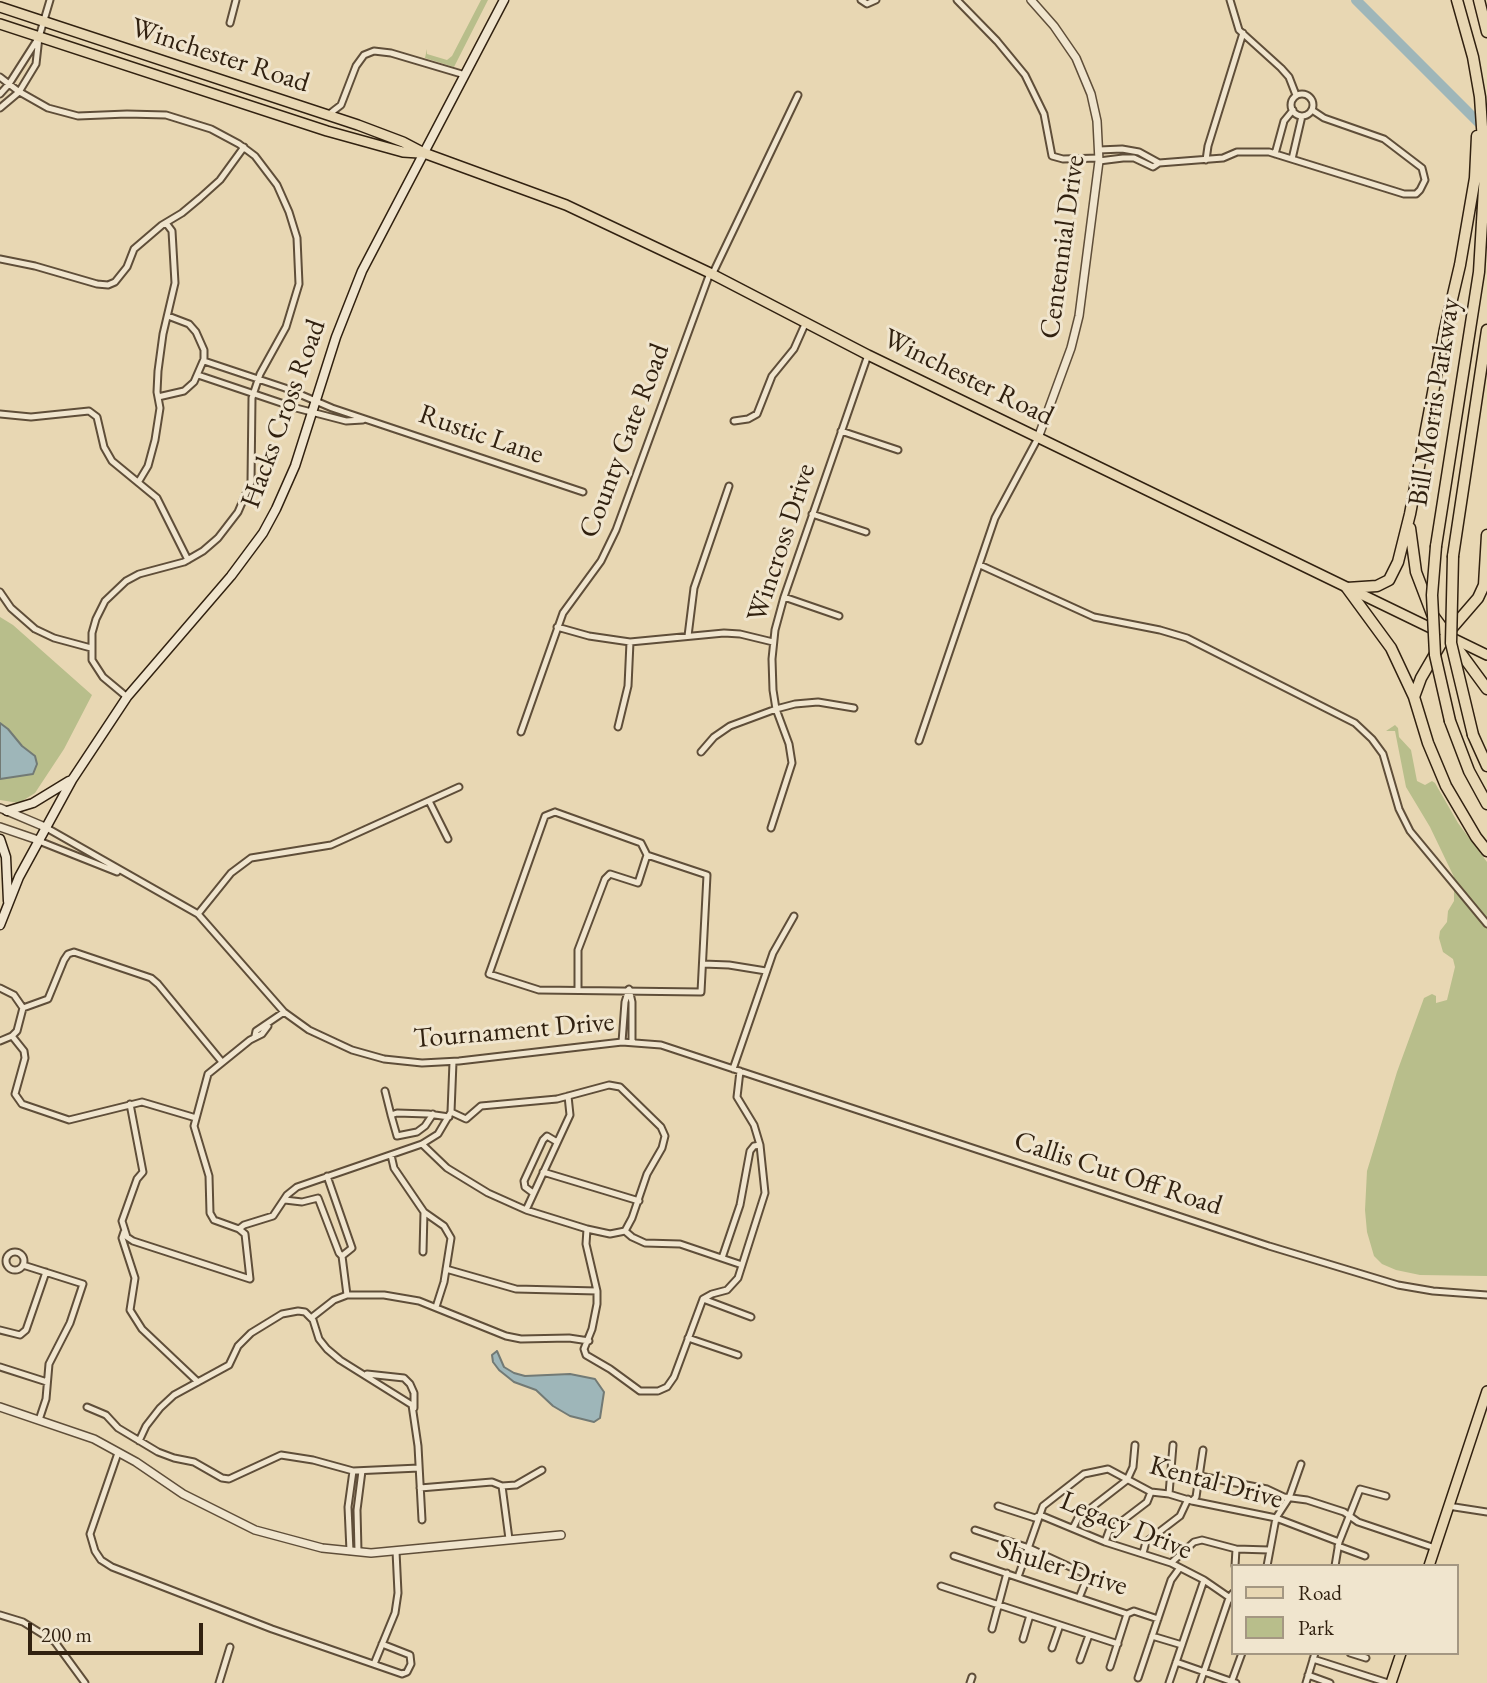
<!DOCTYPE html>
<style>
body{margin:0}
#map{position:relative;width:1487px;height:1683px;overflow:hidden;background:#e8d7b3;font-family:"EB Garamond",serif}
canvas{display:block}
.legend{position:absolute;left:1231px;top:1564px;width:228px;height:91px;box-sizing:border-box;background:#f0e5ce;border:2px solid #a49782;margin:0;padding:9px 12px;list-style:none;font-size:21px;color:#312110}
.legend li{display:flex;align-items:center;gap:14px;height:35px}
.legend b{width:35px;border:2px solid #a49782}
.scale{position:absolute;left:28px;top:1623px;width:175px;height:32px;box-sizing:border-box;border:4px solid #312110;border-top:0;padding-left:9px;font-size:21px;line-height:24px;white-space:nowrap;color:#312110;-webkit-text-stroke:5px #f0e5ce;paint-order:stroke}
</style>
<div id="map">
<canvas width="1487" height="1683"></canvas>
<ul class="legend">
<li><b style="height:9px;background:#e8d7b3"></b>Road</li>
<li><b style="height:19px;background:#b8be8b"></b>Park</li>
</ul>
<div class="scale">200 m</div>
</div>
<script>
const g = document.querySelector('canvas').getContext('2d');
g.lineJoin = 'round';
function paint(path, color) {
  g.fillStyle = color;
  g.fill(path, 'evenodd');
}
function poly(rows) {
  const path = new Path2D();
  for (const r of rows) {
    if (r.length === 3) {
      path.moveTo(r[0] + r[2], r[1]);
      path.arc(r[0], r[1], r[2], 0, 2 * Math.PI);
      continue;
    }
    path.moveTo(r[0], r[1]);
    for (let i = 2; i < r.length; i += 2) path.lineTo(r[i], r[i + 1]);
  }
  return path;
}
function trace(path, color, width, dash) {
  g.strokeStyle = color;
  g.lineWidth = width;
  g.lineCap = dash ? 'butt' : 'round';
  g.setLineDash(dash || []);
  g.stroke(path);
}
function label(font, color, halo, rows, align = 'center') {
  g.font = font + ' "EB Garamond",serif';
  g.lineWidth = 6;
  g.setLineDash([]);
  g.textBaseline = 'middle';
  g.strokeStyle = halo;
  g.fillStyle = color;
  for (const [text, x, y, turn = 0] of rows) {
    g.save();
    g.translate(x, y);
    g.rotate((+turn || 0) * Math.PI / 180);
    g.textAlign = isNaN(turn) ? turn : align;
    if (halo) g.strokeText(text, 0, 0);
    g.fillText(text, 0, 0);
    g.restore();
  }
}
paint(poly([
 [481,0,488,0,454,67,425,58,427,49,427,54,447,60,452,56],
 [0,617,13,625,92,695,64,749,35,793,19,803,0,800],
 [1395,725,1398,728,1399,737,1411,750,1417,781,1425,785,1432,781,1435,783,1458,823,1487,862,1487,1276,1420,1275,1396,1270,1382,1264,1374,1256,1367,1232,1365,1210,1367,1171,1397,1072,1424,998,1432,994,1436,996,1436,1003,1447,1000,1455,967,1453,959,1443,952,1439,938,1440,931,1447,922,1448,911,1454,901,1454,877,1430,827,1406,787,1395,731,1386,731]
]), '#b8be8b');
const water = poly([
 [0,723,8,729,22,746,35,756,37,764,33,774,0,779,0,723],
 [497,1351,504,1367,514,1373,525,1376,570,1374,595,1379,604,1392,600,1418,594,1422,570,1416,553,1406,536,1390,514,1382,499,1370,493,1362,492,1355,497,1351]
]);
paint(water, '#9eb6b9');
trace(water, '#727a75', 2);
trace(poly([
 [1356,0,1485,129]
]), '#9eb6b9', 10);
const minor = poly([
 [861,0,867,4,876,0],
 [957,0,997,41,1025,75,1044,114,1052,156,1063,159,1099,158],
 [1230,0,1239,30,1281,68,1289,77,1296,95],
 [230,23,236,0],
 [0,77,18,91,48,108,78,116,127,114,166,115,211,129,239,144,255,156,277,185,289,212,297,238,299,284,286,327,260,374,252,398,251,482,238,512,218,538,203,551,184,562,139,574,126,581,105,601,96,619,92,633,92,660,103,677,127,697],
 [0,94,9,84,39,37],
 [1302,105,11],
 [0,108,19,92,36,64,39,37,50,0],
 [328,115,341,105,356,66,364,55,374,51,391,53,465,75],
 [1099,150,1122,149,1139,152,1159,163,1153,167,1134,158,1123,158,1099,161],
 [1275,154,1284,121,1293,110],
 [1292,159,1302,116],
 [1206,160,1208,146,1243,33],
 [1159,163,1223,158,1237,152,1269,152,1404,194,1416,194,1420,190,1425,180,1422,168,1384,139,1324,118,1312,110],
 [0,259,35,266,97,284,108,285,115,282,127,267,134,249,162,225,182,213,200,198,220,180,244,147],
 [712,275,798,95],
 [204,361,285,388,332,408,583,492],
 [198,375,296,408,346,421,363,420],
 [158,397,184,391,194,382,204,359,204,350,196,332,189,324,168,316],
 [0,414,31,417,89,411,97,417,104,447,112,461,157,498,188,560],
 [734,421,748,419,757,414,772,376,794,349,806,322],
 [841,431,898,450],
 [139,481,148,466,155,440,160,408,157,392,158,371,163,334,175,283,172,231,166,223],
 [812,514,866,532],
 [980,565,1094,617,1160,630,1187,638,1355,723,1372,739,1383,754,1399,809,1410,831,1487,924],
 [0,592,11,608,35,629,54,638,91,648],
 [784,597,839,616],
 [557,627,589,636,630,642,724,633,740,634,773,642],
 [688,636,694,588,729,486],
 [618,727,628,686,630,642],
 [521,732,563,613,601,561,616,530,710,273],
 [919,741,995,518,1038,438],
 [701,752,714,737,730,726,776,709,795,704,818,702,854,708],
 [429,801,448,839],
 [555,812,641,843,647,855,707,875,701,992,539,990,489,974,545,816,555,812],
 [45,827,198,914,284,1012,309,1030,352,1050,384,1059,422,1063,459,1061,622,1042,661,1045,1269,1246,1398,1285,1433,1291,1487,1295],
 [771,828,792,763,789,744,776,709,773,690,772,659,775,630,784,597,868,355],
 [39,841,117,872],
 [198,914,231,873,251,858,331,845,459,787],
 [703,964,729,965,766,971],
 [0,988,14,995,23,1008,17,1031,12,1036,0,1041],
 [578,989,578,950,605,879,610,874,638,883,647,855],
 [23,1008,48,999,64,960,68,954,74,952,151,978,158,984,222,1062],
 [12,1036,24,1051,25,1058,15,1094,22,1104,69,1120,142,1102,196,1118],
 [255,1036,256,1031,284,1012],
 [622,1042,625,1002,629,989,632,1002,632,1042],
 [733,1069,773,953,794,916],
 [385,1091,391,1115],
 [130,1104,143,1172,137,1179,122,1221,127,1237,133,1241,250,1279,245,1234,239,1229,214,1220,210,1213,209,1176,194,1126,208,1074,250,1040,262,1034,268,1026],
 [451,1112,466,1119,481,1106,557,1099,609,1085,620,1087,661,1127,665,1136,662,1148,647,1174,632,1218,625,1231],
 [433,1114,425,1126,417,1132,397,1136,391,1115,397,1113,428,1114,449,1117],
 [422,1144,447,1168,488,1193,526,1210,587,1229,610,1234,625,1231,632,1237,645,1243,680,1244,742,1265],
 [391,1155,394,1168,424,1212,444,1226,451,1238,444,1282,436,1307],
 [543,1172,639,1201],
 [327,1176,352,1248,342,1256],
 [533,1193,525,1187,524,1181,543,1140,547,1136,557,1142],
 [285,1200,302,1202,318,1198,339,1253,342,1256,347,1295],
 [526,1210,570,1115,568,1096],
 [239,1229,244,1225,273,1216,287,1195,297,1187,422,1144,438,1134,451,1112,453,1062],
 [587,1229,586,1244,597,1291,597,1304,592,1329,584,1349,586,1355,610,1369,640,1391,658,1391,667,1387,674,1377,703,1299,712,1294,727,1290,738,1278,765,1193,760,1145],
 [124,1232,122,1238,135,1278,130,1310,142,1329,198,1382],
 [423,1252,424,1212],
 [15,1261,9],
 [722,1258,740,1205,750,1151,754,1146,760,1145,754,1125,737,1097,740,1071],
 [23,1265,83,1284,70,1323,49,1364,46,1399,39,1420],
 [446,1269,516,1289,597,1291],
 [703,1299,751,1317],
 [311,1318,334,1300,347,1295,384,1295,419,1301,506,1336,521,1339,569,1338,589,1341],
 [0,1330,20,1335,26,1330,46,1272],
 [688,1338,738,1355],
 [0,1367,47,1382],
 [367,1374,404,1378,410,1384,414,1393,414,1408],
 [87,1407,106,1415,118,1428,158,1452,174,1458,194,1462,222,1478,229,1479,281,1455,313,1460,353,1471,419,1468],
 [139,1441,146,1426,160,1408,174,1395,229,1365,238,1346,251,1333,282,1314,298,1311,305,1312,313,1320,319,1339,327,1349,340,1360,412,1405,418,1446,422,1520],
 [118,1453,90,1534,95,1551,101,1560,112,1567,272,1629,402,1674,407,1672,411,1664,410,1655,382,1644],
 [1200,1476,1267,1489,1284,1497,1307,1500,1344,1512,1358,1522,1435,1548],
 [502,1486,509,1539],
 [420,1488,492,1482,502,1486,516,1485,542,1470],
 [1169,1494,1173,1445],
 [1192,1501,1196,1497,1203,1450],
 [998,1506,1035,1518,1040,1515,1105,1542,1171,1563,1204,1580,1233,1600],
 [1448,1506,1487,1512],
 [1073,1528,1078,1518,1127,1480,1133,1467,1135,1445],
 [975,1530,1029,1548,1081,1572,1088,1576,1079,1598],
 [1105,1542,1109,1531,1147,1502,1151,1492],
 [1338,1546,1365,1556],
 [350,1551,348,1507,353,1471],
 [358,1551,357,1510,362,1471],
 [1143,1553,1146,1542,1180,1516,1188,1499],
 [954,1556,1127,1614,1134,1611,1158,1619],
 [1171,1563,1194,1542,1202,1540,1236,1549,1269,1550],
 [1235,1566,1236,1549],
 [1267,1566,1276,1518,1289,1498,1301,1464],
 [1335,1566,1339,1542,1360,1489,1386,1496],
 [1018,1577,1043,1506,1084,1474,1108,1469,1151,1492,1169,1494,1192,1501,1276,1518,1339,1542],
 [941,1586,1118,1644],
 [0,1615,23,1622,55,1642,85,1683],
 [992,1629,1007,1573],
 [1152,1636,1182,1645],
 [1023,1639,1030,1615],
 [1052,1648,1060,1625],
 [1350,1653,1366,1658],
 [1313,1659,1388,1683],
 [1080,1660,1089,1635],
 [1176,1662,1236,1683],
 [374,1664,395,1613,398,1593,396,1551],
 [1110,1667,1127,1614],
 [1308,1675,1330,1683],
 [1138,1678,1171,1580,1179,1569],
 [219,1683,230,1647],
 [970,1683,972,1677],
 [1169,1683,1204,1580],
 [1200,1683,1229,1598,1233,1593],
 [1231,1683,1242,1653],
 [1306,1683,1315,1653]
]);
const tertiary = poly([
 [1031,0,1054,26,1076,58,1091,94,1097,121,1099,161,1079,316,1071,348,1038,438],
 [0,808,45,827],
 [0,827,38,840],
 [0,1407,94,1439,136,1462,183,1494,255,1530,322,1548,371,1553,561,1535]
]);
const secondary = poly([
 [7,811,33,803,69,781],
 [0,839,6,857,8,901],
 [0,925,19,877,72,780,127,697,231,576,263,533,276,509,295,466,336,337,362,271,504,0]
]);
const primary = poly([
 [0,7,358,125,403,142,424,153,566,205,710,273,868,355,1437,631],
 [0,24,327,131,403,152,419,153],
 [1450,637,1487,655],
 [1429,1566,1487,1391],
 [1391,1683,1401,1653]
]);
const motorway = poly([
 [1479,0,1487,32],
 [1410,528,1416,572,1432,614,1487,689],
 [1487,535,1484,585,1478,598,1446,635,1421,678,1414,697,1428,743,1446,786,1476,837,1487,851],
 [1436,546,1479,272,1485,172,1480,97,1473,57,1457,0],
 [1453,556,1487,330],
 [1347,588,1377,586,1389,580,1398,562,1410,514,1445,329,1460,265,1475,178,1477,136],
 [1347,588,1391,648,1414,697],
 [1450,721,1469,771,1487,804],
 [1473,735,1487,766]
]);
trace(minor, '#5f4e39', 9);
trace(tertiary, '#5f4e39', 10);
trace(secondary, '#312110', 11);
trace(primary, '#312110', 12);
trace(motorway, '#312110', 13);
trace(minor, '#f0e5ce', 5);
trace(tertiary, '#f0e5ce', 7);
trace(secondary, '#f0e5ce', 8);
trace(primary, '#e8d7b3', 9);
trace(motorway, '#e8d7b3', 10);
const motorwayBridge = poly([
 [1436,546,1432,595,1435,655,1450,721],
 [1453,556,1451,643,1473,735]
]);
trace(motorwayBridge, '#312110', 13, []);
trace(motorwayBridge, '#e8d7b3', 10);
label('28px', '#312110', '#f0e5ce', [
 ["Winchester Road",220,56,18],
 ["Centennial Drive",1063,247,-82],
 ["Winchester Road",968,378,26],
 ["Bill Morris Parkway",1435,402,-81],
 ["Hacks Cross Road",284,414,-70],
 ["Rustic Lane",481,435,19],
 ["County Gate Road",625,441,-69],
 ["Wincross Drive",782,543,-72],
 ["Tournament Drive",514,1031,-5],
 ["Callis Cut Off Road",1118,1174,18],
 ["Kental Drive",1216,1483,15],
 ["Legacy Drive",1126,1526,22],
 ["Shuler Drive",1062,1568,17]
]);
</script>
